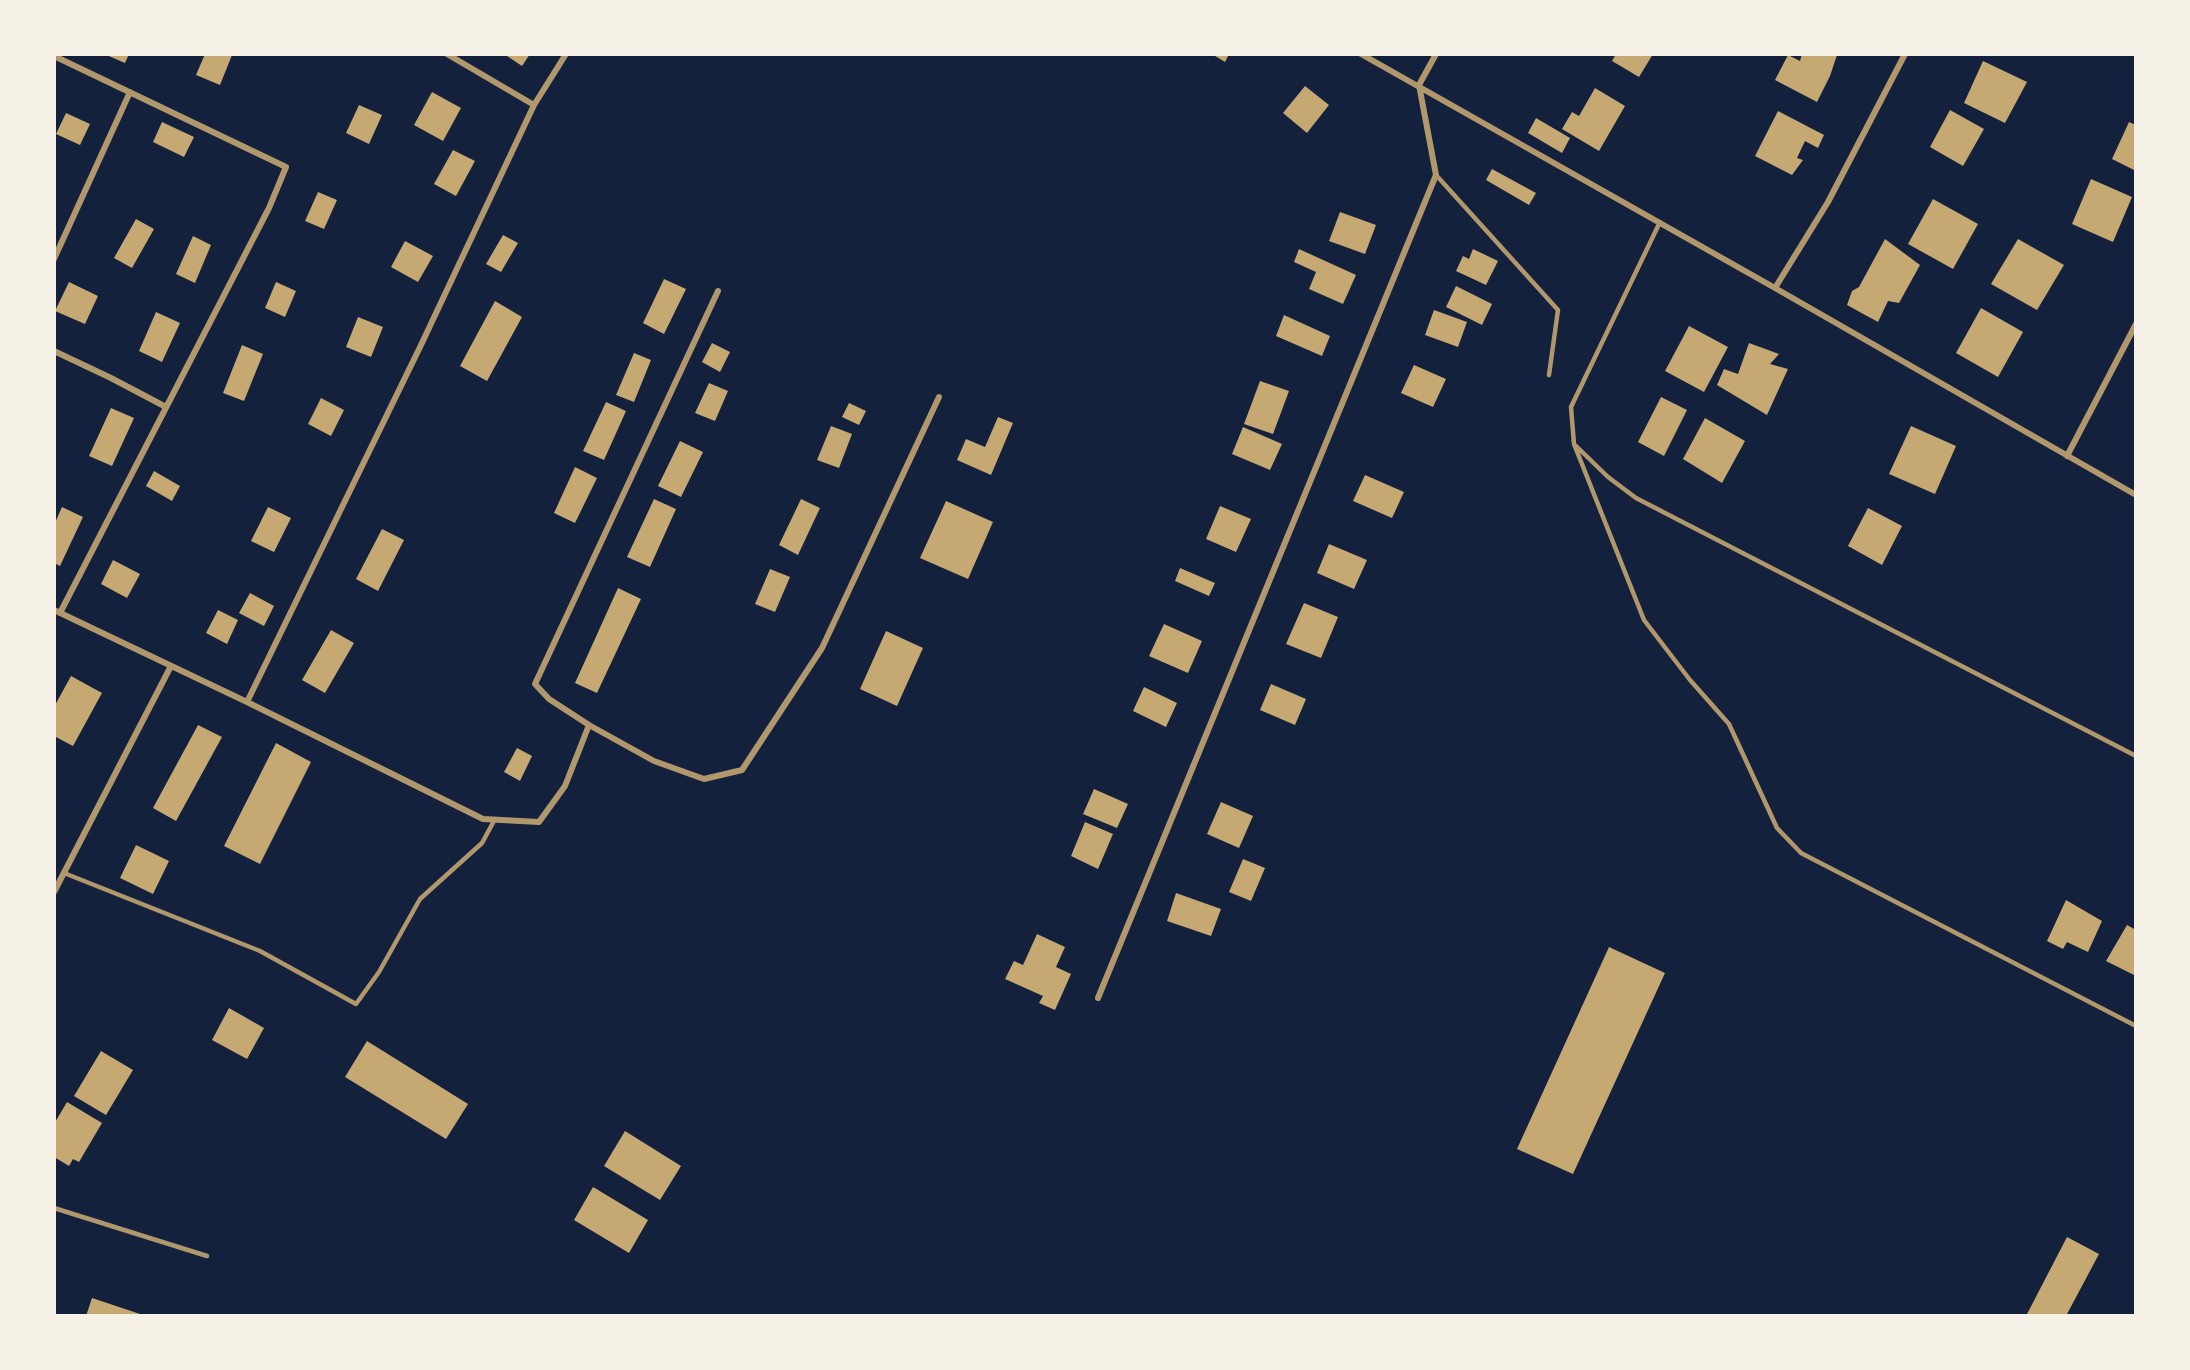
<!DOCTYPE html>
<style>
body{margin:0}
#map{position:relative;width:2190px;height:1370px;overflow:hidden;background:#14213d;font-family:Arial,sans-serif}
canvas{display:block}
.frame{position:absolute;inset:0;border:56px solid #f6f1e7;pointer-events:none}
</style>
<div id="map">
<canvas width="2190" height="1370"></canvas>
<div class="frame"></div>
</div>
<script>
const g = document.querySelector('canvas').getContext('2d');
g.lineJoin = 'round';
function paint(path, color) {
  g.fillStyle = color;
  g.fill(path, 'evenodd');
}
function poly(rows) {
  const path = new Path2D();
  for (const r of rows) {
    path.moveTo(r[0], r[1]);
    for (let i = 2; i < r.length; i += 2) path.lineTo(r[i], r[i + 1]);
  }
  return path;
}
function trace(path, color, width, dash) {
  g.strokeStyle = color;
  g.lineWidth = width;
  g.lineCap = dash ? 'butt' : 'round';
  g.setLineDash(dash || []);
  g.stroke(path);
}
paint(poly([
 [104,54,129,54,125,63],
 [205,54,232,55,220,85,196,75],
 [504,54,530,54,522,66],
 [1212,54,1229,54,1225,62],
 [1616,54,1653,54,1639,77,1612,61],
 [1802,54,1837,55,1830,76,1817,102,1775,80,1788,55,1800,61],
 [1983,61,2027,82,2005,123,1964,103],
 [1305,86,1329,105,1307,133,1283,113],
 [1595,88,1625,106,1599,151,1562,129,1572,112,1579,116],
 [432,92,461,108,443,141,414,125],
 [359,105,382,115,369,144,346,133],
 [1950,110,1984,129,1963,166,1930,147],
 [1778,111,1824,135,1818,148,1805,141,1797,158,1803,160,1792,175,1755,156],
 [66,113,90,124,80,145,56,134],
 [1536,118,1570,138,1562,153,1528,133],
 [162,122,194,137,184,157,153,142],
 [2129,122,2136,125,2136,171,2112,159],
 [453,150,475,161,456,196,434,184],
 [1492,169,1536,193,1529,205,1486,180],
 [2091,179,2132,197,2113,242,2072,224],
 [318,192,337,200,324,229,305,221],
 [1933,199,1978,224,1953,269,1908,244],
 [1340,212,1376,225,1365,254,1329,241],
 [136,219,154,229,132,268,114,258],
 [503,235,518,243,501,272,486,264],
 [193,236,211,245,195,283,176,274],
 [1885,239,1920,265,1899,303,1888,301,1878,322,1847,305,1852,291,1859,287],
 [2018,239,2064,265,2037,310,1991,284],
 [405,241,433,256,418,282,391,267],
 [1299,249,1356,275,1343,304,1309,289,1316,272,1294,262],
 [1473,249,1498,261,1486,285,1456,271,1463,256,1469,259],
 [664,279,686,289,664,334,643,323],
 [69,282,98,296,85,324,55,311],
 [276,282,296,291,285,317,265,308],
 [1456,286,1492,304,1482,325,1446,307],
 [495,301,522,317,487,381,460,366],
 [1981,308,2023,332,1998,377,1956,353],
 [1434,310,1467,322,1458,347,1425,335],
 [156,312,180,323,162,362,139,351],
 [1284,315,1330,336,1322,356,1276,336],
 [358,317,383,327,371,357,346,347],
 [1689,326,1728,347,1704,392,1665,371],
 [712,343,730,352,720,372,702,362],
 [1749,343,1779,354,1770,364,1788,369,1767,415,1717,385,1724,369,1738,374],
 [242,345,263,354,244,401,223,393],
 [634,353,651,360,634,402,616,395],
 [1414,365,1446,379,1433,407,1401,393],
 [1260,381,1289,391,1273,434,1244,424],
 [709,383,728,391,715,421,695,413],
 [1661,397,1687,410,1664,456,1638,442],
 [321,398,344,410,331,436,308,424],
 [606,402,626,411,604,460,583,451],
 [849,403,866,411,859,425,842,417],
 [111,408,134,418,112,466,89,456],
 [998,417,1013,423,991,475,957,460,966,439,985,447],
 [1705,418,1745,441,1722,483,1683,459],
 [831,426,852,434,839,468,817,460],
 [1911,426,1956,446,1935,494,1889,474],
 [1243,427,1282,444,1270,470,1232,454],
 [680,441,703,452,681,497,658,486],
 [575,467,597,478,575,523,554,513],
 [154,471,180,486,172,501,146,486],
 [1365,475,1404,492,1392,518,1353,501],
 [654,499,676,509,650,567,627,557],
 [801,499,820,508,798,555,779,545],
 [946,501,993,522,968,579,920,558],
 [1220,506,1251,519,1236,552,1206,539],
 [62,507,83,517,60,566,54,563,54,525],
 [268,507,291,518,274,552,251,541],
 [1868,508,1902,526,1882,565,1848,546],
 [382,529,404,540,378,591,356,579],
 [1329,544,1367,560,1354,589,1317,573],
 [113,560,140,574,127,598,101,584],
 [1180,568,1215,583,1209,596,1175,581],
 [770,569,790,577,775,612,755,604],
 [618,588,641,599,597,693,575,683],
 [250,593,274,606,264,626,239,613],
 [1304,603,1338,617,1321,658,1286,644],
 [218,610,238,620,227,644,206,633],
 [1164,624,1202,641,1188,673,1149,656],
 [331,630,354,643,325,693,302,680],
 [886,631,923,648,897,706,860,689],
 [71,676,102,693,73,746,54,736,54,707],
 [1271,684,1306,699,1295,725,1260,710],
 [1144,687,1177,703,1166,727,1133,711],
 [198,725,222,737,176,821,153,808],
 [276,743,311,762,260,864,224,846],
 [517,748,532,756,520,781,504,772],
 [1094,789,1128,804,1117,828,1083,814],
 [1221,802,1253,816,1239,848,1207,834],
 [1085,822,1113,834,1098,869,1071,856],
 [136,845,169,861,153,894,120,878],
 [1243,859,1265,868,1251,901,1229,892],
 [1176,893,1221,909,1211,936,1167,921],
 [2066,900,2102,921,2088,952,2067,942,2063,949,2047,941],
 [2127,925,2136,930,2136,976,2106,961],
 [1037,934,1065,947,1056,967,1071,974,1055,1010,1039,1003,1043,996,1005,979,1014,961,1023,965],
 [1609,947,1665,973,1573,1174,1517,1149],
 [229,1008,264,1028,247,1059,212,1040],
 [367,1041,468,1104,446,1139,345,1077],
 [101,1051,133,1070,106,1115,74,1096],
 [67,1102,102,1123,79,1162,73,1159,69,1166,54,1157,54,1124],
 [625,1131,681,1166,660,1200,604,1166],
 [593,1187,648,1220,629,1253,574,1220],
 [2067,1237,2099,1254,2066,1316,2026,1316],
 [92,1298,146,1316,86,1316]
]), '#c6a872');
trace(poly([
 [1436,175,1558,310,1549,375],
 [1660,222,1571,407,1574,444,1644,620,1690,680,1729,724,1777,828,1801,853,2136,1026],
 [1576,446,1608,477,1636,498,2136,756],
 [64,873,260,951,356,1004,379,972,420,899,482,843,495,819],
 [54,1208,207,1256]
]), '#b1986c', 4.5);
trace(poly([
 [447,54,534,105],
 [1361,54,1775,288,2136,495],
 [54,56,286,167,269,208,60,613],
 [1419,85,1436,54],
 [54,259,130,92],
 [1775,288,1828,202,1905,54],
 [718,291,535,684,549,699,589,725,654,761,704,779,742,770,822,648,939,397],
 [54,351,111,378,166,407],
 [2067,456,2136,324],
 [54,610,247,702,483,819,539,822,565,786,589,725],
 [247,702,421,345,534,105,566,54],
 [54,892,171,666],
 [1098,998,1436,175,1419,85]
]), '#b1986c', 6);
</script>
